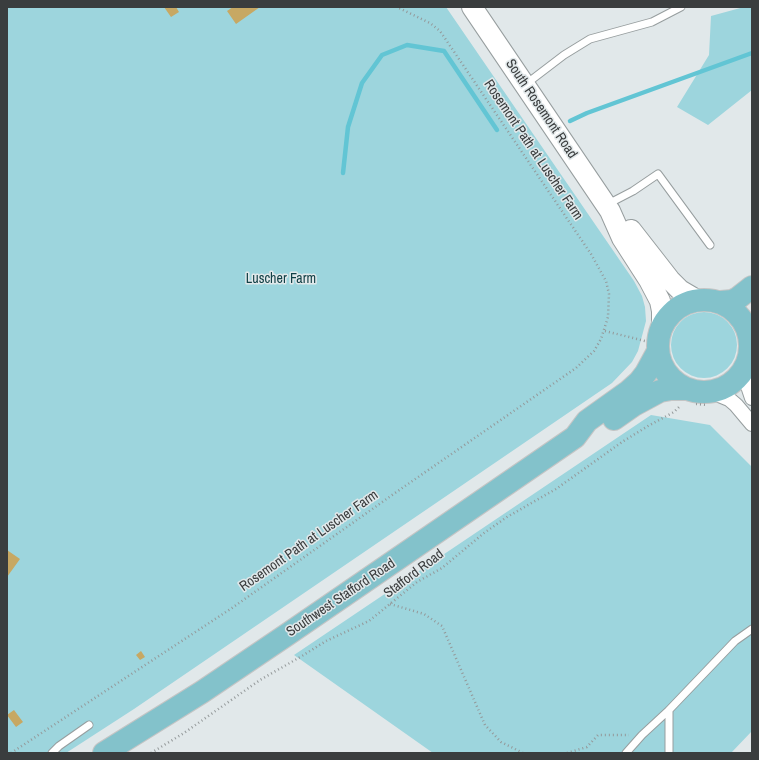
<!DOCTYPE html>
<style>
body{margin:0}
#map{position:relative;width:759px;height:760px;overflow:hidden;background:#e1e8ea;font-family:"Archivo Narrow",sans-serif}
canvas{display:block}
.frame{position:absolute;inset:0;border:8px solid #3a3d3e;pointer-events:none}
</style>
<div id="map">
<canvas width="759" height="760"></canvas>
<div class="frame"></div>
</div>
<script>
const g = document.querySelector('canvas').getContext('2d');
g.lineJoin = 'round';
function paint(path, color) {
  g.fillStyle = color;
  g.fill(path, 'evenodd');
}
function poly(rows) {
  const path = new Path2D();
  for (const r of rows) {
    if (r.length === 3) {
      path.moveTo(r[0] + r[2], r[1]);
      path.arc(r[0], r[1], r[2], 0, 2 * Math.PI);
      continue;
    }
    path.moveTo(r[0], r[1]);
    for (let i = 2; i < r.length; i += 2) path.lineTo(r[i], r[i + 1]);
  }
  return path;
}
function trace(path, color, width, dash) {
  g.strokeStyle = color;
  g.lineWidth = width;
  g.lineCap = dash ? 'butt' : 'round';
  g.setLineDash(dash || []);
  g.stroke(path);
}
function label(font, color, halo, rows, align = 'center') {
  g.font = font + ' "Archivo Narrow",sans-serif';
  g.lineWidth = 3;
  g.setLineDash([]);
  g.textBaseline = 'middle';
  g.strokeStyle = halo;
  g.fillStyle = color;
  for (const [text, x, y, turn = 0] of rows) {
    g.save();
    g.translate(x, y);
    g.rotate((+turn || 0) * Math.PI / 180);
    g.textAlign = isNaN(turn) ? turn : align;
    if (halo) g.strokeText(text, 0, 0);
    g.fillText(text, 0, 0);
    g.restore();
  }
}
paint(poly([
 [7,7,446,7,634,281,642,296,645,307,646,321,638,351,632,362,612,383,134,709,66,753,7,753],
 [744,7,752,7,752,90,708,125,677,107,709,55,711,16],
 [704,345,33],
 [651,415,710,425,752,467,752,731,731,753,433,753,294,655]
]), '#9dd5dd');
trace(poly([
 [570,121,587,113,752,53],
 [343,173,348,127,362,83,382,55,407,45,444,51,497,130]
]), '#62c5d4', 4.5);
paint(poly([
 [164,7,176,7,179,12,171,17],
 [233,7,260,7,236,24,227,11],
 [7,550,20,559,7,577],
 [141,651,145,657,140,660,136,655],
 [14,710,23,722,16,727,7,715]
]), '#c7a863');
const service = poly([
 [526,84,564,55,590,39,652,22,681,7],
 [606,205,633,191,658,174,710,245],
 [52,753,59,746,89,725],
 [626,753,642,735,669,710,735,641,752,629],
 [669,753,669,710]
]);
const minor = poly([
 [745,369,746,380,752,398],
 [712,392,729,399,736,405,752,424]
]);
const secondary = poly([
 [472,7,610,211,622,238,649,280,660,301,662,311,662,326],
 [631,230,670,280,680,290,697,300]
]);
const primary = poly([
 [704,346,46],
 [721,302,732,301,738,298,752,287],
 [614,419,634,405,660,391,671,389,687,389],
 [104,753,202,692,288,634,575,437,587,421,629,391,639,382,646,373,658,351]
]);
trace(service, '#979e9f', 9);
trace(minor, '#979e9f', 16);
trace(secondary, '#979e9f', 22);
trace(primary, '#c4c5c5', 24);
trace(poly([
 [605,331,645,341],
 [696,404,707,405],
 [390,604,424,614,442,626,485,725,501,742,523,753],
 [11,753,232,608,395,493,576,368,594,351,601,339,608,317,609,294,606,281,591,254,440,31,430,23,397,7],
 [151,753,184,733,260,680,302,656,326,641,369,621,417,582,442,568,484,533,507,517,556,489,622,442,648,426,674,412,679,407],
 [567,753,587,747,598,735,629,735]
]), '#94999a', 2.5, [1, 3]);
trace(service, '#fff', 7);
trace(minor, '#fff', 14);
trace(secondary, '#fff', 20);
trace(primary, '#83c2cb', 22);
label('14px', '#3a3d3e', '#e1e8ea', [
 ["South Rosemont Road",541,109,56],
 ["Rosemont Path at Luscher Farm",533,150,56],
 ["Rosemont Path at Luscher Farm",309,541,-35],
 ["Stafford Road",414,574,-37],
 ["Southwest Stafford Road",341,598,-34]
]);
label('14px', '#114046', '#e1e8ea', [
 ["Luscher Farm",281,279]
]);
</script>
